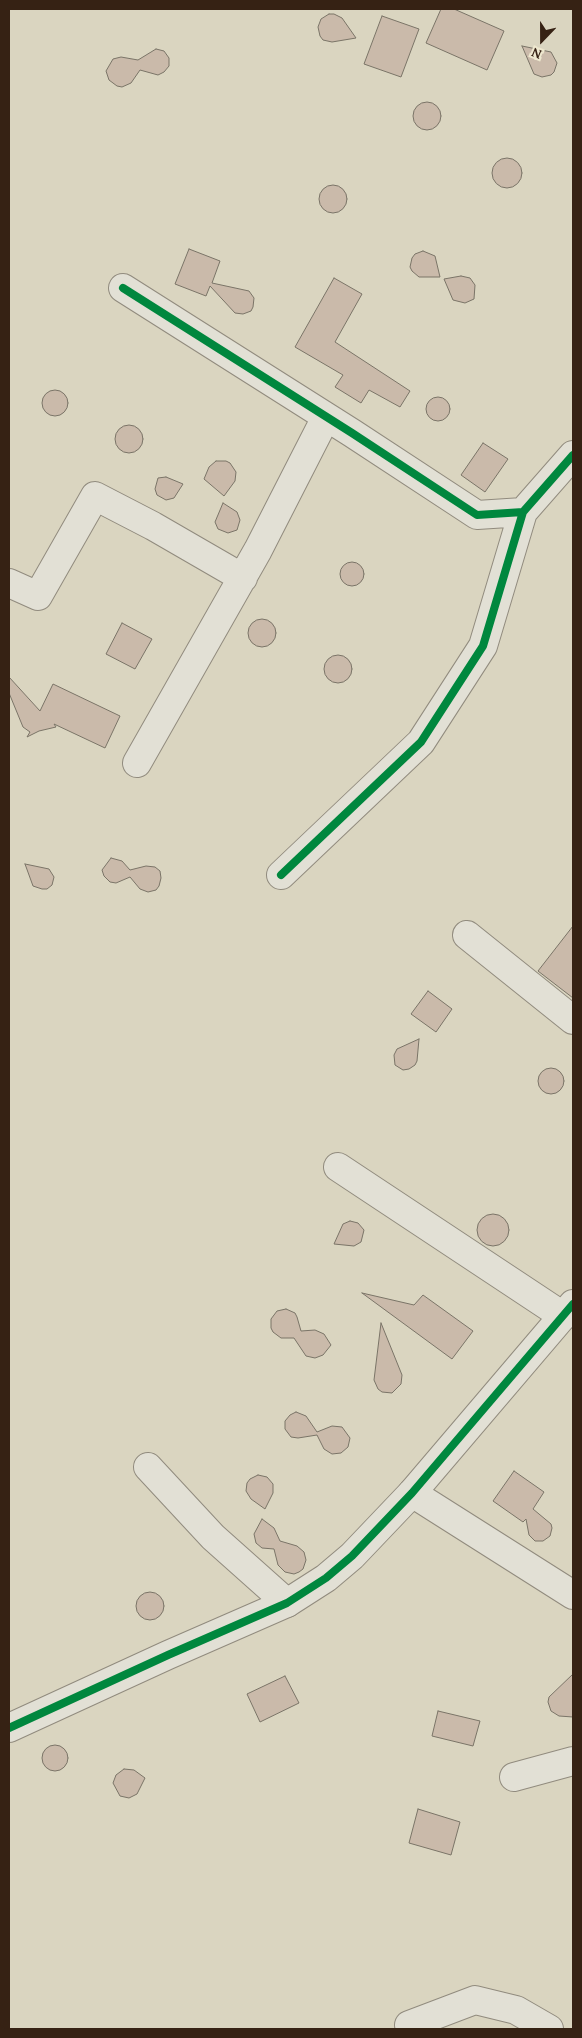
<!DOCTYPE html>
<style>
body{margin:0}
#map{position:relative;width:582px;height:2038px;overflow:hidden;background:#dad5c0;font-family:"Gentium Book Plus",serif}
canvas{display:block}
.frame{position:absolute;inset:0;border:10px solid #362214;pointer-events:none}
.north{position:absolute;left:517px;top:15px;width:50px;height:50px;-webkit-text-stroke:4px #eee8cf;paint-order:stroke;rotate:202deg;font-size:14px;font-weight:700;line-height:20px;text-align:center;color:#362214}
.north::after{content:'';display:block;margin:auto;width:18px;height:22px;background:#362214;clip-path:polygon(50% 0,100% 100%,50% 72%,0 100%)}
</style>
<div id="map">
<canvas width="582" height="2038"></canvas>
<div class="frame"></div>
<div class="north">N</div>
</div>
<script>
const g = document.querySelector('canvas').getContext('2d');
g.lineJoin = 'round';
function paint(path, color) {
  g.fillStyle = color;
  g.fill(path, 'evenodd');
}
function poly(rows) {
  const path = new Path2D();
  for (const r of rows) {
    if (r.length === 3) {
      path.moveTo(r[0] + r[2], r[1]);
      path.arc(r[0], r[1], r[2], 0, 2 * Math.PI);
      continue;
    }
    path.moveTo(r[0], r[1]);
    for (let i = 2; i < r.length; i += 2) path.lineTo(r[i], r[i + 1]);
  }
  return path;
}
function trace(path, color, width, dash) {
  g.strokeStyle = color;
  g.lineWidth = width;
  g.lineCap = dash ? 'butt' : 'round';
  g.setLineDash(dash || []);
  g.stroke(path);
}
const building = poly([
 [441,9,454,9,504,31,487,70,426,43,441,9],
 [329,14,334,14,342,18,356,38,332,42,323,40,320,36,318,27,321,19,329,14],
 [382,16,419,29,401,77,364,64,382,16],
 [522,46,551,52,557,63,554,72,551,75,542,77,534,74,522,46],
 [156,49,164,51,169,58,169,66,164,72,158,75,140,70,131,83,122,87,117,86,109,80,106,71,113,59,121,57,138,60,156,49],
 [427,116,14],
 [507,173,15],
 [333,199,14],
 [189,249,220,261,212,283,249,291,254,298,253,307,251,311,243,314,235,313,210,286,206,296,175,284,189,249],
 [423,251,435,256,440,277,419,277,412,271,410,267,412,258,415,254,423,251],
 [461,276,470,278,475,285,474,299,465,303,453,300,444,279,461,276],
 [334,278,362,294,335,342,410,391,400,407,369,390,361,403,335,387,343,375,295,347,334,278],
 [55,403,13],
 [438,409,12],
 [129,439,14],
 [483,443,508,459,485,492,461,475,483,443],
 [216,461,226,461,230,463,236,472,235,481,224,496,204,479,209,467,216,461],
 [166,477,183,484,174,498,166,500,157,495,155,489,158,478,166,477],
 [223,503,237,512,240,520,237,530,228,533,218,529,215,522,223,503],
 [352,574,12],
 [262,633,14],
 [122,623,152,639,135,669,106,654,122,623],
 [338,669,14],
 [9,677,40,711,53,684,120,716,105,748,54,724,56,727,39,731,27,737,30,732,23,727,9,693,9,677],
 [111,858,122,861,130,870,146,866,155,867,160,871,161,878,159,886,156,890,148,892,140,889,130,877,116,883,110,882,104,876,102,870,111,858],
 [25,864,49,869,54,877,52,885,47,889,42,889,33,886,25,864],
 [573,926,573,998,538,971,573,926],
 [428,991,452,1009,436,1032,411,1014,428,991],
 [419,1039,417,1061,415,1065,409,1069,403,1070,395,1065,394,1055,397,1049,419,1039],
 [551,1081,13],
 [493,1230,16],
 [350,1221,358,1223,364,1230,361,1242,354,1246,334,1244,343,1224,350,1221],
 [362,1293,414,1305,423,1295,473,1331,452,1359,362,1293],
 [286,1309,295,1313,297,1317,301,1331,315,1330,324,1334,331,1345,323,1355,315,1358,306,1356,294,1338,281,1338,273,1332,271,1328,271,1319,277,1311,286,1309],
 [381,1323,402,1375,401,1384,392,1393,382,1392,378,1389,374,1380,381,1323],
 [296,1412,306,1416,317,1432,332,1426,342,1427,350,1438,348,1447,341,1453,332,1454,324,1449,317,1435,298,1438,291,1437,285,1429,285,1421,290,1415,296,1412],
 [514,1471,544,1492,533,1509,551,1524,552,1528,550,1536,543,1541,535,1541,529,1535,526,1519,523,1522,493,1501,514,1471],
 [258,1475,267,1477,273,1484,273,1493,265,1509,251,1499,246,1491,247,1483,250,1479,258,1475],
 [262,1519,274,1528,280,1541,297,1546,304,1552,306,1560,303,1569,299,1572,294,1574,285,1572,278,1565,274,1549,262,1548,256,1543,254,1534,262,1519],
 [150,1606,14],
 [573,1674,573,1717,559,1716,551,1711,548,1702,549,1697,573,1674],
 [285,1676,299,1703,260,1722,247,1694,285,1676],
 [438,1711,480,1721,473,1746,432,1736,438,1711],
 [55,1758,13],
 [124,1769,134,1770,145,1778,137,1794,129,1798,120,1796,113,1783,116,1775,124,1769],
 [418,1809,460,1822,451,1855,409,1843,418,1809]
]);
paint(building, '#cabaaa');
trace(building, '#7a7467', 1);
const minor = poly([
 [123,288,352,433,477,515,523,512,573,455],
 [9,583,38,596,95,496,153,526,243,578],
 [137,763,258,550,326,417],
 [281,875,421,742,483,646,523,512],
 [467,935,573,1020],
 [338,1167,563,1316],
 [148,1467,213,1537,287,1603],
 [412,1493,573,1595],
 [514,1777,573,1761],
 [409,2025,475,2000,516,2010,549,2029]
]);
const tertiary = poly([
 [9,1728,168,1655,287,1603,326,1578,352,1556,412,1493,573,1304]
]);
trace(minor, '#918b7e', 30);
trace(tertiary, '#918b7e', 30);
trace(minor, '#e2e0d5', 28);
trace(tertiary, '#e2e0d5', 28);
trace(poly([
 [123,288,352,433,477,515,523,512,573,455],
 [281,875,421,742,483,646,523,512],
 [9,1728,168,1655,287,1603,326,1578,352,1556,412,1493,573,1304]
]), '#00873e', 8);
</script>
